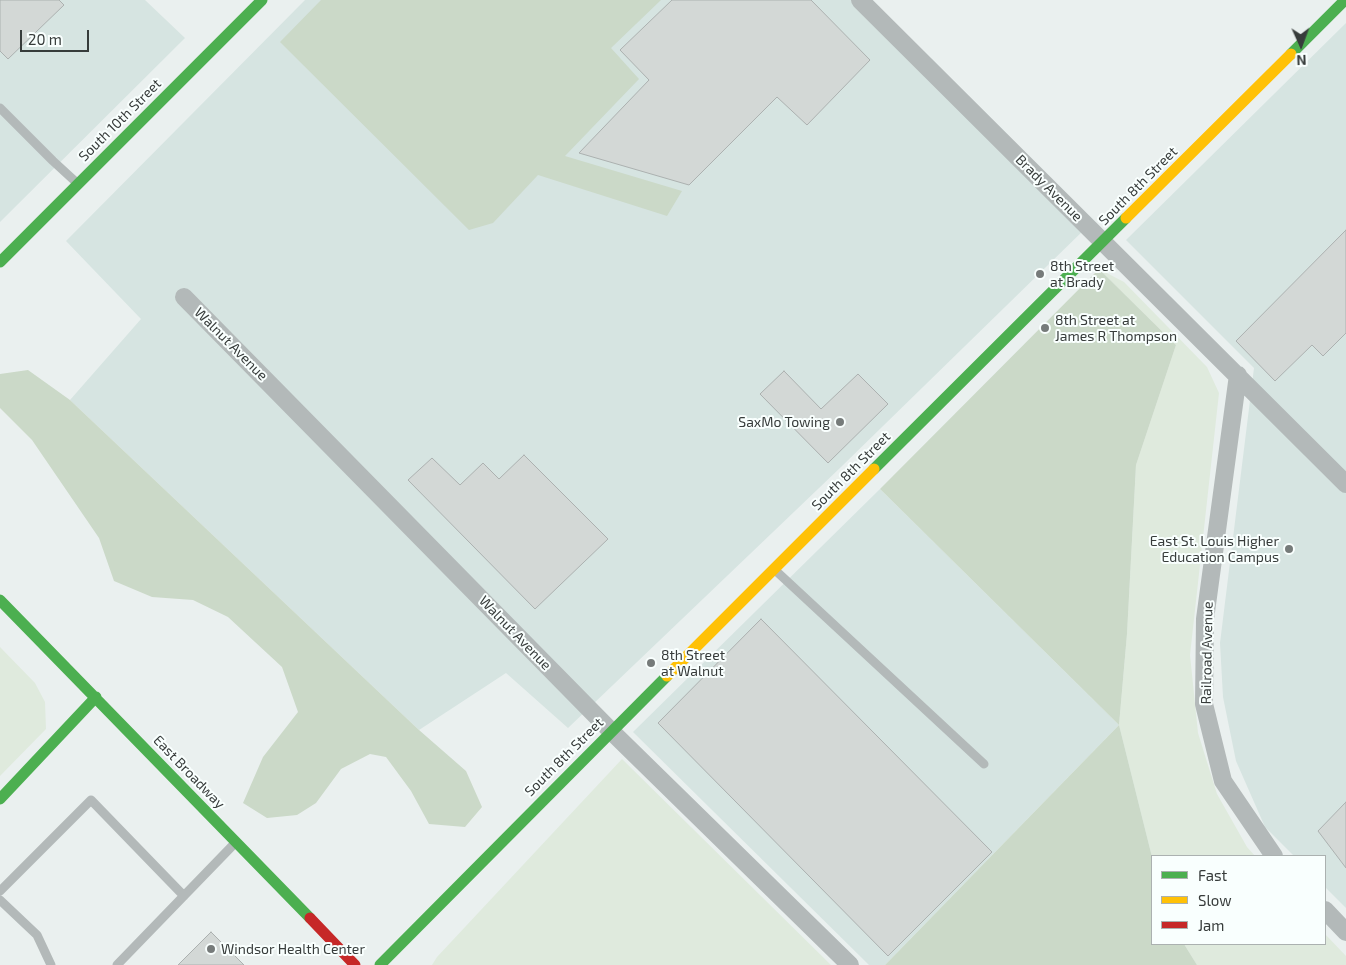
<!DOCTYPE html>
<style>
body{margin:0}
#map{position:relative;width:1346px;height:965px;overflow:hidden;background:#eaf0ef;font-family:"Exo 2",sans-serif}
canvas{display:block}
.legend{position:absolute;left:1151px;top:855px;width:175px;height:90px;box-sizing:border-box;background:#f9fffe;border:1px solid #abb1b0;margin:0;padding:6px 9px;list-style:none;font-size:15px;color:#373c3b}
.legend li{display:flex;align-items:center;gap:10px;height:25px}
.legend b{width:25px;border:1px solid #abb1b0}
.north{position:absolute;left:1276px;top:20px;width:50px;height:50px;-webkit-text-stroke:4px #f9fffe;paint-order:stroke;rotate:178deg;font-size:14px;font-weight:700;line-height:20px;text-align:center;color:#373c3b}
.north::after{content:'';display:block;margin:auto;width:18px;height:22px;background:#373c3b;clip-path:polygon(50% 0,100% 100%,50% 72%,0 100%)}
.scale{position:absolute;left:20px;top:30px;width:69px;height:22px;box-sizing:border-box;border:2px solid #373c3b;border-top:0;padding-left:6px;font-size:15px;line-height:18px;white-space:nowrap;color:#373c3b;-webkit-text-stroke:4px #f9fffe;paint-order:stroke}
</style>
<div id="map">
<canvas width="1346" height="965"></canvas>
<ul class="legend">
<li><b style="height:6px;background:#4caf50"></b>Fast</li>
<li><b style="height:6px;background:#ffc107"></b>Slow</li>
<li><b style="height:6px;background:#c62828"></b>Jam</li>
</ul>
<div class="north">N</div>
<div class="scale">20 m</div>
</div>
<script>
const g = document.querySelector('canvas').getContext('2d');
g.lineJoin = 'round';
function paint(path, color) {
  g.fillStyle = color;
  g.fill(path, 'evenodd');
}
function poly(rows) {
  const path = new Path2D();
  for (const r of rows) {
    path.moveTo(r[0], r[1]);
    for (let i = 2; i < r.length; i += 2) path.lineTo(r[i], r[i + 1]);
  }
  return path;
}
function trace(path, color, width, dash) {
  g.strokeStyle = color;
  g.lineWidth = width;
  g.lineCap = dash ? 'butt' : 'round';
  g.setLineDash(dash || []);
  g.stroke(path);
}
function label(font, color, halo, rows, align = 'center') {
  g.font = font + ' "Exo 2",sans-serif';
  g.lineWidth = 4;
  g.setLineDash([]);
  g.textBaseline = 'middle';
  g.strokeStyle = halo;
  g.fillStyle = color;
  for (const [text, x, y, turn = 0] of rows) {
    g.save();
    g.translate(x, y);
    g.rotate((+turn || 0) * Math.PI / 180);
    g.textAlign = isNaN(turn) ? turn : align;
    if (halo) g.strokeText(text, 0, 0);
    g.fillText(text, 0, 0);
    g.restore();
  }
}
paint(poly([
 [0,0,145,0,185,38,0,222],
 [305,0,860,0,1088,226,841,467,568,728,506,673,419,730,70,400,141,319,66,241],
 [1346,23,1346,908,1325,887,1325,856,1294,856,1265,827,1236,761,1223,697,1220,643,1254,368,1126,240],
 [880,489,1119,725,885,965,869,965,633,732]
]), '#d6e4e1');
paint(poly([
 [1099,269,1124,282,1207,367,1219,393,1190,655,1198,733,1217,794,1247,847,1255,856,1152,857,1119,725,1127,634,1136,465,1176,345],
 [0,647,35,683,45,702,46,729,0,776],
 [622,759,831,965,432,965,437,957],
 [1325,934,1346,956,1346,965,1197,965,1184,944,1325,944]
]), '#dfeadd');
paint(poly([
 [321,0,661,0,611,48,639,79,565,156,682,191,667,216,538,175,493,223,469,230,280,42],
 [1099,269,1176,345,1136,465,1127,634,1119,725,1152,857,1152,944,1184,944,1197,965,885,965,1119,725,880,489],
 [28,370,70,400,419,730,466,771,482,807,465,827,429,824,411,791,386,757,370,754,341,769,316,803,297,815,267,818,243,803,263,757,298,712,282,667,228,617,193,600,152,597,114,581,99,538,32,440,0,408,0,374]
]), '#cbd9c8');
const building = poly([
 [0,0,59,0,64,5,8,59,0,51,0,0],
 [672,0,811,0,870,60,807,125,777,97,689,185,579,153,649,80,620,50,672,0],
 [1346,230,1346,333,1323,356,1312,345,1275,381,1236,341,1346,230],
 [784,371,821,409,858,374,888,404,828,463,760,394,784,371],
 [524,455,608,539,535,609,408,480,432,458,460,485,483,463,499,479,524,455],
 [761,619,992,852,888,956,658,723,761,619],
 [1346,802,1346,868,1318,831,1346,802],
 [211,932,244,965,178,965,211,932]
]);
paint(building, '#d3d8d6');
trace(building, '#acb1b0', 1);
trace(poly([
 [0,108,53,161,77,183],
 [775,570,984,764],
 [0,891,91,800,184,896],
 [0,900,37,935,51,965],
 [117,965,236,842]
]), '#b3b9b9', 9);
trace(poly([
 [860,0,1346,484],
 [184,297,611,731,850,965],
 [1238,375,1205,619,1204,704,1223,781,1274,856],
 [1325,910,1346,932]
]), '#b3b9b9', 18);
trace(poly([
 [1291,54,1345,0],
 [0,262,262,0],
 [874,469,1126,218],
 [0,600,310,918],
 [0,799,96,697],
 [380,965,667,676]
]), '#4caf50', 11);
trace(poly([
 [1126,218,1291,54],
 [667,676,874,469]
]), '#ffc107', 11);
trace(poly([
 [310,918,355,965]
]), '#c62828', 11);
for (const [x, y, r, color] of [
 [1040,274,5,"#767b7a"],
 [1045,328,5,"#767b7a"],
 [840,422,5,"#767b7a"],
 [1289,549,5,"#767b7a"],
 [651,663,5,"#767b7a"],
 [211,949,5,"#767b7a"]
]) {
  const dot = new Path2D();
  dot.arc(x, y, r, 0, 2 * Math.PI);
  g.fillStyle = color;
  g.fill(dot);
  trace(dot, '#f9fffe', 2);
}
label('14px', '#373c3b', '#f9fffe', [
 ["South 10th Street",120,120,-45],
 ["South 8th Street",1138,186,-45],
 ["Brady Avenue",1049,188,45],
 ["Walnut Avenue",231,344,45],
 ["South 8th Street",851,471,-45],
 ["Walnut Avenue",515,633,46],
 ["Railroad Avenue",1207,653,-89],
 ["South 8th Street",564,757,-45],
 ["East Broadway",189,772,46]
]);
label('14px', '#373c3b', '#f9fffe', [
 ["8th Street",1050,266],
 ["at Brady",1050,282],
 ["8th Street at",1055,320],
 ["James R Thompson",1055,336],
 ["SaxMo Towing",830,422,"right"],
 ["East St. Louis Higher",1279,541,"right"],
 ["Education Campus",1279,557,"right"],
 ["8th Street",661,655],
 ["at Walnut",661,671],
 ["Windsor Health Center",221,949]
], 'left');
</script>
